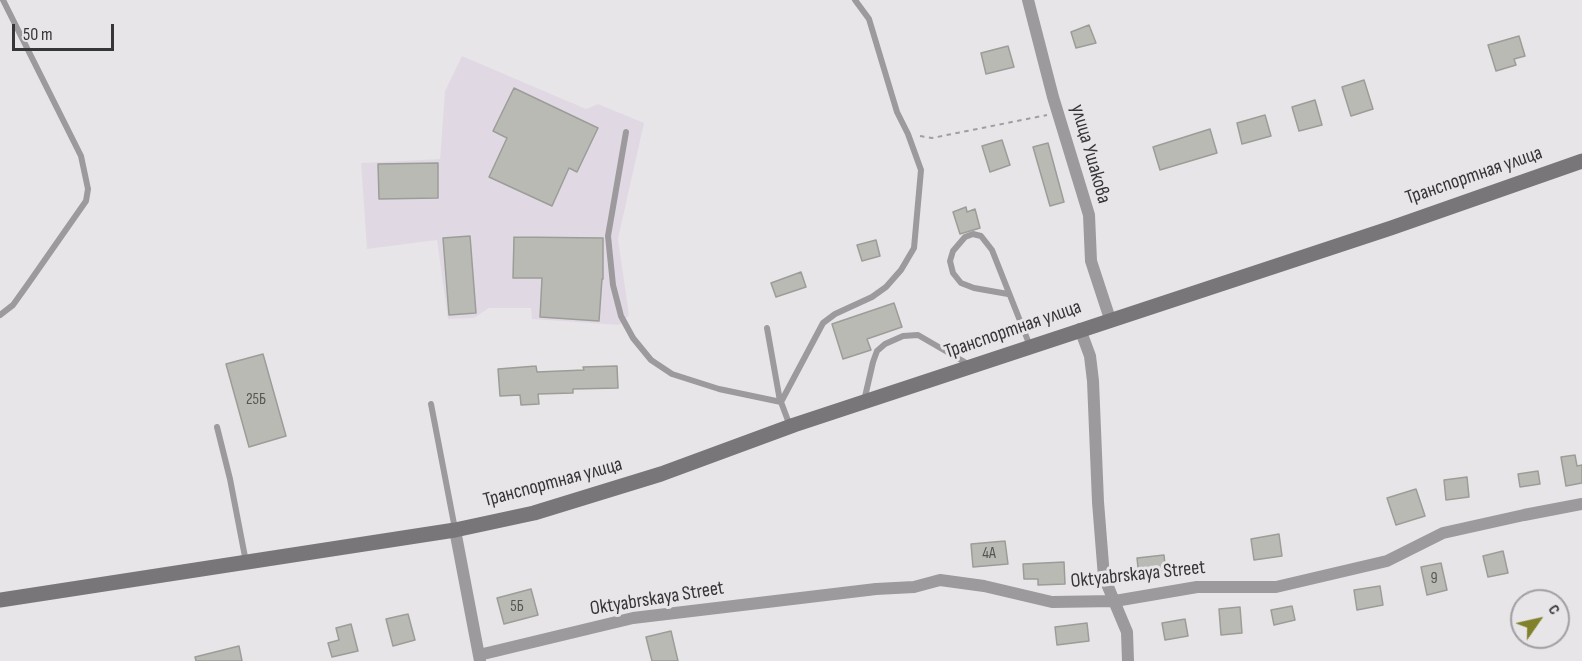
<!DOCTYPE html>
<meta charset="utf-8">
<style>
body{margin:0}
#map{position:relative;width:1582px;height:661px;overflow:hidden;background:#e8e5e9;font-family:"Sofia Sans Condensed",sans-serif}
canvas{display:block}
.north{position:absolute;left:1510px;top:589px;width:60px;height:60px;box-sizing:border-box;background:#e8e5e9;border:2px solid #a19fa2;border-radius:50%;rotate:56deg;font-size:16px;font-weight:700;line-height:24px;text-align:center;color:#363537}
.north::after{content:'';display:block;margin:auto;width:21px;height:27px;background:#80812a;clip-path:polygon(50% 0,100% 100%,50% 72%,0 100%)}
.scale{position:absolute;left:12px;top:24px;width:102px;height:27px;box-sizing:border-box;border:3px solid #363537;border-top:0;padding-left:8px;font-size:18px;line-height:21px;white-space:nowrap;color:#363537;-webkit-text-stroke:4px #e8e5e9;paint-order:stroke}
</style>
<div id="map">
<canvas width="1582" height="661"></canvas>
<div class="north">С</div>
<div class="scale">50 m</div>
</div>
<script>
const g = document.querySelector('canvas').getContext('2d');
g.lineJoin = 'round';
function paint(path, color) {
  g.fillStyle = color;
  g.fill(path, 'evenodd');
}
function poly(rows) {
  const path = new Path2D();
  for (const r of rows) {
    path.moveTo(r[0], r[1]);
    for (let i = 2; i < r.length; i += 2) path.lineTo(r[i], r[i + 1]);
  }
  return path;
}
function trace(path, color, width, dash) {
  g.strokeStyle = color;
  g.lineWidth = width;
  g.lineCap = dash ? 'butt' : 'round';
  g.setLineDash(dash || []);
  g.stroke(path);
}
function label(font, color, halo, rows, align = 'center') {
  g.font = font + ' "Sofia Sans Condensed",sans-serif';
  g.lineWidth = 6;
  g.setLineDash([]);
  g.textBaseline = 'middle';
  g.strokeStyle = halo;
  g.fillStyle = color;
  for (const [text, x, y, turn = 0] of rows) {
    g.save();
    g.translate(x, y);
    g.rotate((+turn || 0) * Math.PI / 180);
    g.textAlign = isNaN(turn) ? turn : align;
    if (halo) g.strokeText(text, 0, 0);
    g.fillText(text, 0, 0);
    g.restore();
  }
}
paint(poly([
 [462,56,586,109,598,104,644,123,618,239,629,315,619,325,532,319,531,308,489,308,474,318,448,319,437,240,367,249,361,163,440,159,445,91]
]), '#e0d9e4');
const building = poly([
 [1089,25,1096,43,1076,48,1071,32,1089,25],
 [1519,36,1525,56,1514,59,1516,65,1496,71,1488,45,1519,36],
 [1008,46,1014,67,986,74,981,53,1008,46],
 [1364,80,1373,109,1351,116,1342,87,1364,80],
 [514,88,598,128,577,172,569,168,552,206,489,177,507,138,493,131,514,88],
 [1315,100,1322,125,1299,131,1292,107,1315,100],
 [1265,115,1271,136,1242,144,1237,123,1265,115],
 [1210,129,1217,153,1160,170,1153,147,1210,129],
 [1002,140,1010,165,990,172,982,146,1002,140],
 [1048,143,1064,202,1050,206,1033,147,1048,143],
 [438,163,438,198,379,199,378,164,438,163],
 [966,207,967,212,975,209,980,228,960,234,953,212,966,207],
 [470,236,476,313,449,315,443,238,470,236],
 [514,237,603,238,603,279,602,279,599,321,540,317,542,278,513,278,514,237],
 [876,240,880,256,862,261,857,245,876,240],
 [801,272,806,287,776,297,771,283,801,272],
 [894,303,902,327,867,339,871,350,843,359,832,324,894,303],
 [263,354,286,436,249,447,226,364,263,354],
 [536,366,537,372,584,370,583,367,617,366,618,388,573,389,573,393,538,394,539,404,521,405,520,395,500,396,498,369,536,366],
 [1575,455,1577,466,1582,465,1582,483,1566,486,1561,457,1575,455],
 [1538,471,1540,484,1520,487,1518,474,1538,471],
 [1467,477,1469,497,1446,500,1444,480,1467,477],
 [1416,489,1425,516,1396,525,1387,498,1416,489],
 [1279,534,1282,556,1254,560,1251,539,1279,534],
 [1005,541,1008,564,973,567,971,544,1005,541],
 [1503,551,1508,573,1488,577,1483,556,1503,551],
 [1164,555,1166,574,1139,577,1137,558,1164,555],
 [1064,562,1065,584,1038,585,1038,579,1024,579,1023,564,1064,562],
 [1441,563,1447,590,1427,595,1421,567,1441,563],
 [1380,586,1383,605,1357,610,1354,590,1380,586],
 [531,589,538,615,504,624,497,598,531,589],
 [1292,606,1295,620,1274,625,1271,610,1292,606],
 [1240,607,1242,633,1221,635,1219,609,1240,607],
 [408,614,415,640,393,646,386,619,408,614],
 [1185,619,1188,636,1165,640,1162,623,1185,619],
 [1087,623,1089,641,1057,645,1055,627,1087,623],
 [351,624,358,651,332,657,328,643,339,640,336,628,351,624],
 [671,631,678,661,652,661,646,637,671,631],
 [239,646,242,661,196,661,195,657,239,646]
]);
paint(building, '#b9bab4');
trace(building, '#9c9d98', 1.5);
trace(poly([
 [920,136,932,138,1047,115]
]), '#a09ea1', 2, [4.5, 4.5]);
trace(poly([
 [626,132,608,236,613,285,621,316,633,338,651,360,672,374,719,389,781,402,790,426],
 [1008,294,974,288,961,283,953,273,950,261,953,251,965,237,973,234,981,236,992,250,1030,346],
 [0,315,13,305,28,284,86,201,88,189,81,156,3,0],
 [767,328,780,401],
 [864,401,873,362,877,351,885,344,903,336,918,335,968,364],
 [781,402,823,323,835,314,872,297,886,287,901,270,914,248,921,170,908,134,897,112,869,19,855,0],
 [431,404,455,529],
 [217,427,230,479,246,562]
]), '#9c9a9c', 6);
trace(poly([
 [1028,0,1053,97,1089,215,1091,261,1110,319],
 [1080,329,1090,356,1093,381,1098,502,1104,577,1127,632,1128,661],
 [455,530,480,661],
 [479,655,633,618,876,589,914,587,940,580,984,586,1052,602,1115,601,1197,587,1276,587,1387,561,1443,533,1524,515,1582,504]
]), '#9c9a9c', 12);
trace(poly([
 [0,600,455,530,534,513,661,474,794,425,1391,228,1582,161]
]), '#787679', 15);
label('16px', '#575656', null, [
 ["25Б",256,400],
 ["4А",989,554],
 ["9",1434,579],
 ["5Б",517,607]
]);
label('20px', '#363537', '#e8e5e9', [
 ["улица Ушакова",1090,154,74],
 ["Транспортная улица",1474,176,-19],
 ["Транспортная улица",1013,330,-19],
 ["Транспортная улица",553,483,-15],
 ["Oktyabrskaya Street",1138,575,-6],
 ["Oktyabrskaya Street",657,599,-9]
]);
</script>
